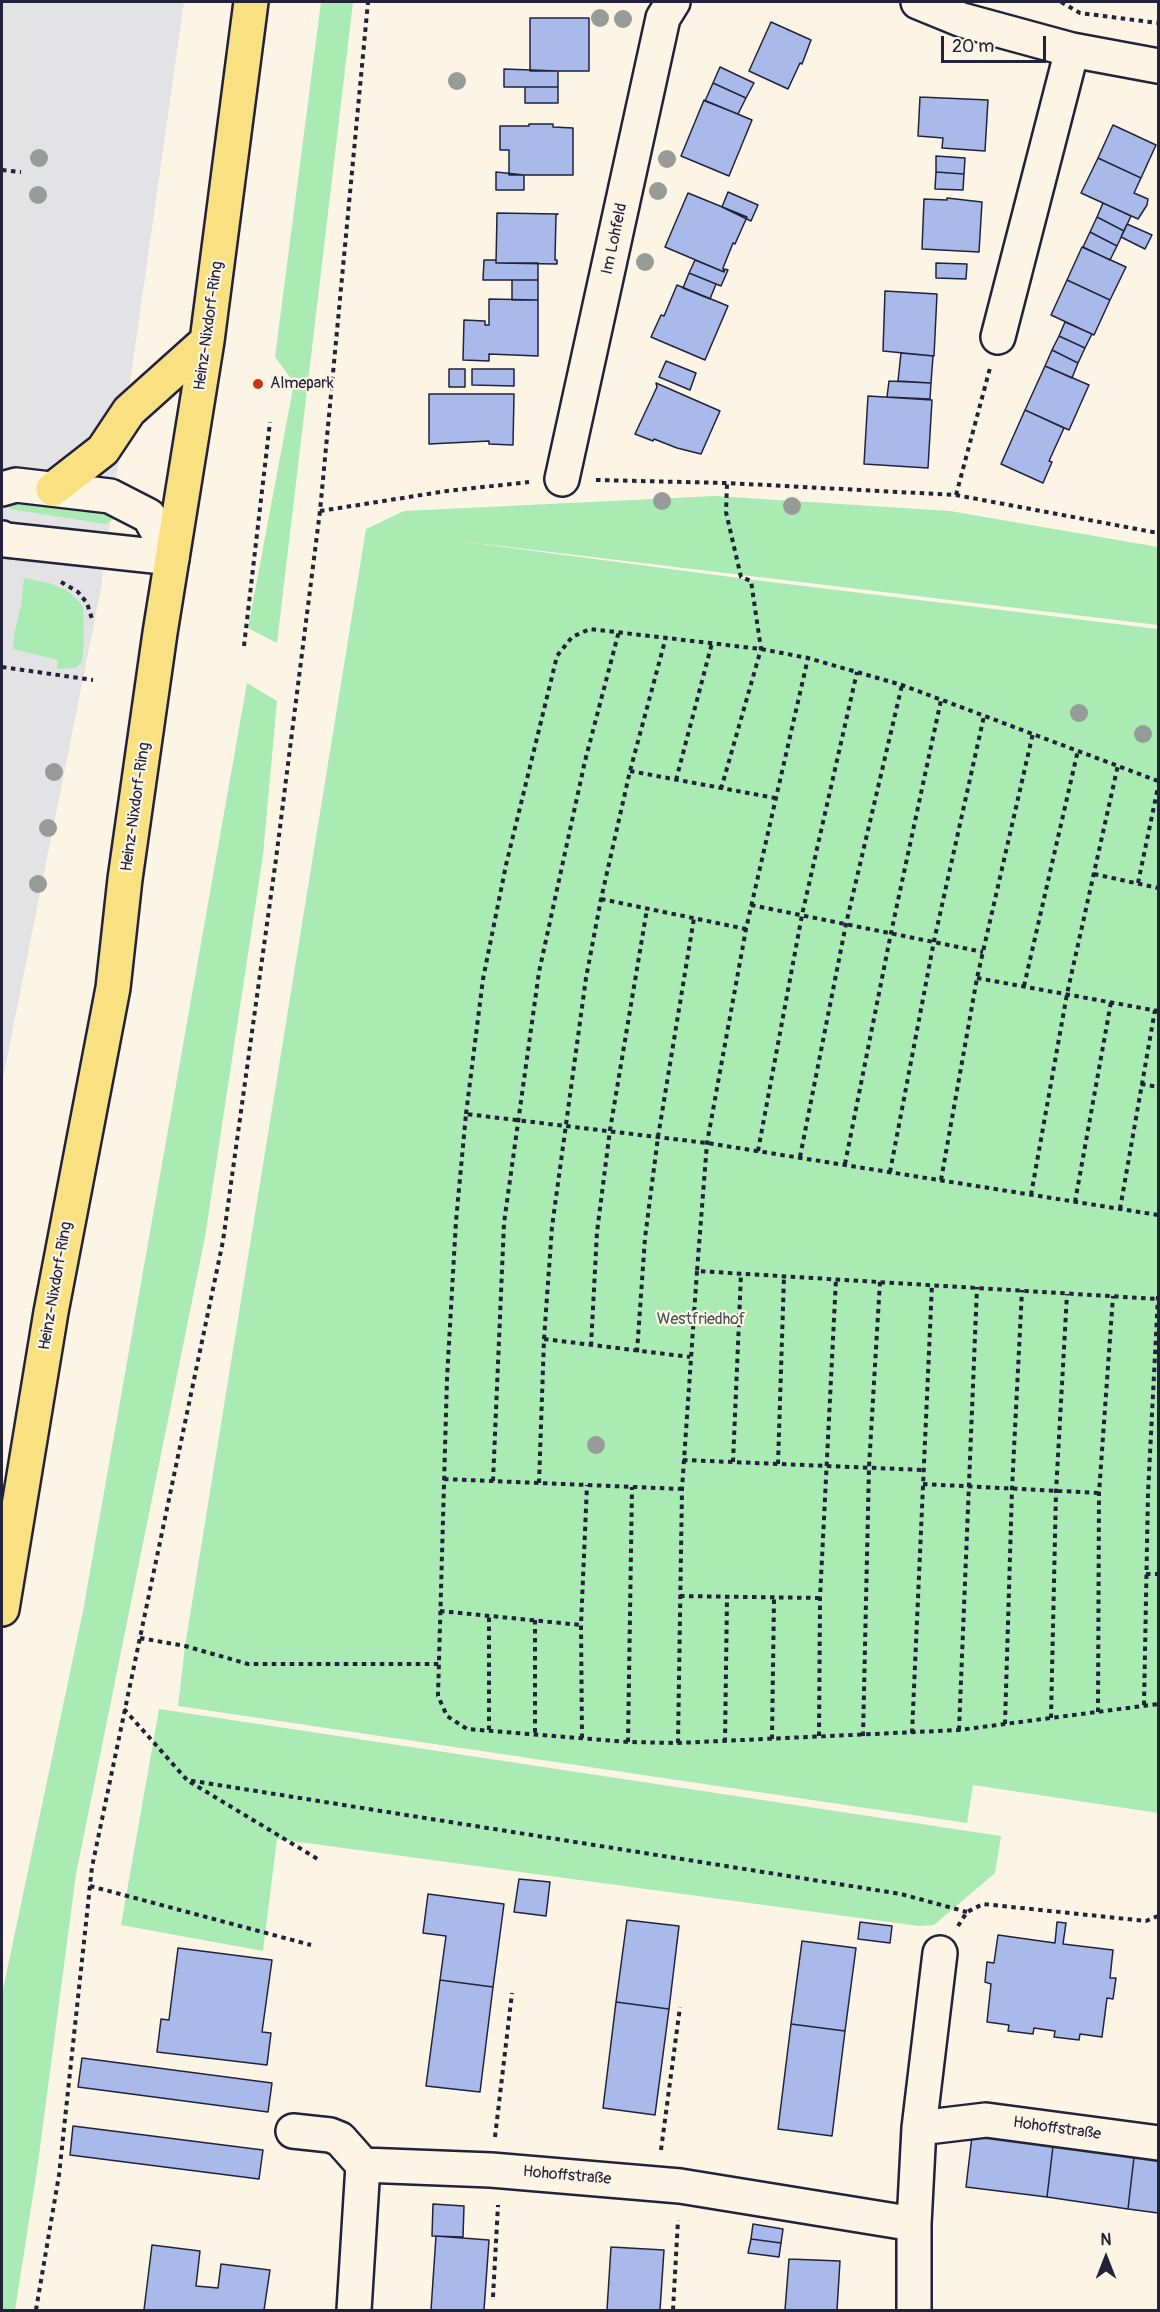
<!DOCTYPE html>
<meta charset="utf-8">
<style>
body{margin:0}
#map{position:relative;width:1160px;height:2312px;overflow:hidden;background:#fcf5e5;font-family:Pangolin,sans-serif}
canvas{display:block}
.frame{position:absolute;inset:0;border:3px solid #22223b;pointer-events:none}
.north{position:absolute;left:1076px;top:2228px;width:60px;height:60px;-webkit-text-stroke:4px #fcf5e5;paint-order:stroke;rotate:0deg;font-size:16px;font-weight:700;line-height:24px;text-align:center;color:#22223b}
.north::after{content:'';display:block;margin:auto;width:21px;height:27px;background:#22223b;clip-path:polygon(50% 0,100% 100%,50% 72%,0 100%)}
.scale{position:absolute;left:941px;top:36px;width:105px;height:27px;box-sizing:border-box;border:3px solid #22223b;border-top:0;padding-left:8px;font-size:18px;line-height:21px;white-space:nowrap;color:#22223b;-webkit-text-stroke:4px #fcf5e5;paint-order:stroke}
</style>
<div id="map">
<canvas width="1160" height="2312"></canvas>
<div class="frame"></div>
<div class="north">N</div>
<div class="scale">20 m</div>
</div>
<script>
const g = document.querySelector('canvas').getContext('2d');
g.lineJoin = 'round';
function paint(path, color) {
  g.fillStyle = color;
  g.fill(path, 'evenodd');
}
function poly(rows) {
  const path = new Path2D();
  for (const r of rows) {
    path.moveTo(r[0], r[1]);
    for (let i = 2; i < r.length; i += 2) path.lineTo(r[i], r[i + 1]);
  }
  return path;
}
function trace(path, color, width, dash) {
  g.strokeStyle = color;
  g.lineWidth = width;
  g.lineCap = dash ? 'butt' : 'round';
  g.setLineDash(dash || []);
  g.stroke(path);
}
function label(font, color, halo, rows, align = 'center') {
  g.font = font + ' Pangolin,sans-serif';
  g.lineWidth = 4.5;
  g.setLineDash([]);
  g.textBaseline = 'middle';
  g.strokeStyle = halo;
  g.fillStyle = color;
  for (const [text, x, y, turn = 0] of rows) {
    g.save();
    g.translate(x, y);
    g.rotate((+turn || 0) * Math.PI / 180);
    g.textAlign = isNaN(turn) ? turn : align;
    if (halo) g.strokeText(text, 0, 0);
    g.fillText(text, 0, 0);
    g.restore();
  }
}
paint(poly([
 [2,2,184,2,100,594,2,1083]
]), '#e3e3e6');
paint(poly([
 [321,2,353,2,277,643,248,628,294,383,275,357],
 [715,496,950,511,1158,547,1158,625,451,540,746,579,1158,629,1158,1813,973,1785,967,1823,178,1706,185,1646,366,529,404,511],
 [12,502,98,506,115,515,114,519,105,524,10,509,8,505],
 [24,578,49,583,66,590,75,597,83,607,84,640,82,662,75,668,57,669,58,660,13,649,14,635,21,605],
 [247,683,277,701,263,855,205,1237,76,1874,38,2163,15,2310,2,2310,2,1994,83,1611],
 [159,1709,1001,1836,995,1873,934,1925,919,1926,277,1839,263,1951,121,1925]
]), '#aaeab3');
const building = poly([
 [530,18,589,18,589,71,530,71,530,18],
 [771,22,811,40,802,64,800,63,788,89,749,71,771,22],
 [720,67,754,83,746,98,713,83,720,67],
 [504,69,558,71,558,87,504,87,504,69],
 [713,83,746,98,738,114,705,101,713,83],
 [525,87,558,87,558,103,525,103,525,87],
 [920,97,988,100,985,151,942,148,943,138,918,136,920,97],
 [704,100,752,120,729,176,681,156,704,100],
 [529,124,553,124,553,127,573,128,573,175,509,175,509,150,500,150,500,126,529,126,529,124],
 [1113,125,1156,145,1141,178,1098,158,1113,125],
 [936,156,965,158,964,174,936,172,936,156],
 [1098,158,1141,178,1134,193,1148,199,1147,205,1138,219,1081,193,1098,158],
 [496,172,524,175,524,190,496,190,496,172],
 [936,172,964,174,963,190,935,189,936,172],
 [728,192,758,205,751,221,722,207,728,192],
 [688,193,747,217,735,244,733,243,723,268,724,272,665,247,688,193],
 [947,198,982,202,979,252,922,249,924,199,947,200,947,198],
 [1103,203,1131,216,1124,231,1097,217,1103,203],
 [497,213,558,214,556,215,555,260,557,260,557,264,496,263,497,213],
 [1097,217,1124,231,1117,246,1090,232,1097,217],
 [1127,224,1152,235,1145,249,1121,237,1127,224],
 [1090,232,1117,246,1110,260,1083,247,1090,232],
 [1082,247,1126,267,1110,300,1067,280,1082,247],
 [484,260,496,260,496,263,538,263,538,280,483,280,484,260],
 [695,260,724,272,725,269,728,270,721,286,689,273,695,260],
 [936,263,967,264,966,279,936,278,936,263],
 [689,273,716,284,710,299,683,288,689,273],
 [512,280,538,280,538,300,512,300,512,280],
 [1067,280,1110,300,1094,335,1051,315,1067,280],
 [677,285,728,306,705,360,651,337,661,315,664,316,677,285],
 [885,291,937,294,934,356,883,351,885,291],
 [489,299,538,300,538,356,489,354,489,361,463,360,464,320,485,321,485,325,489,325,489,299],
 [1065,322,1092,334,1085,348,1059,336,1065,322],
 [1059,336,1085,348,1078,363,1052,350,1059,336],
 [1052,350,1078,363,1072,378,1045,366,1052,350],
 [901,353,933,356,931,383,898,381,901,353],
 [666,361,696,373,690,390,659,377,666,361],
 [1045,366,1089,385,1069,430,1025,410,1045,366],
 [449,369,465,369,465,387,449,387,449,369],
 [472,369,514,369,514,386,472,385,472,369],
 [889,381,931,383,930,399,887,397,889,381],
 [656,383,720,411,701,454,677,448,654,439,653,441,635,434,657,387,656,383],
 [429,394,514,394,513,445,489,444,489,441,429,444,429,394],
 [868,396,932,400,928,468,864,464,868,396],
 [1025,410,1064,428,1049,461,1052,462,1043,483,1001,464,1025,410],
 [519,1879,550,1882,546,1916,514,1912,519,1879],
 [428,1894,504,1904,493,1987,440,1980,446,1936,423,1933,428,1894],
 [627,1920,679,1926,669,2009,616,2002,627,1920],
 [860,1922,892,1926,890,1943,858,1939,860,1922],
 [1057,1922,1066,1923,1063,1944,1113,1950,1110,1978,1116,1978,1113,1999,1107,1998,1102,2037,1080,2034,1079,2040,1054,2037,1055,2031,1034,2028,1033,2034,1008,2031,1009,2025,987,2022,991,1984,985,1982,987,1962,994,1963,998,1935,1055,1943,1057,1922],
 [802,1941,856,1948,845,2031,791,2024,802,1941],
 [178,1948,272,1960,262,2032,271,2033,267,2065,157,2052,161,2019,169,2020,178,1948],
 [440,1980,493,1987,480,2092,426,2086,440,1980],
 [616,2002,669,2009,655,2115,603,2108,616,2002],
 [791,2024,845,2031,832,2136,778,2129,791,2024],
 [82,2058,272,2083,268,2112,78,2087,82,2058],
 [73,2126,263,2150,259,2179,70,2155,73,2126],
 [972,2136,1053,2146,1047,2197,966,2187,972,2136],
 [1053,2146,1134,2157,1128,2209,1047,2197,1053,2146],
 [1134,2157,1158,2161,1158,2213,1128,2209,1134,2157],
 [433,2204,464,2206,463,2237,432,2236,433,2204],
 [753,2224,783,2229,781,2243,751,2239,753,2224],
 [436,2236,489,2240,484,2310,431,2310,436,2236],
 [751,2239,781,2243,779,2257,748,2253,751,2239],
 [152,2245,200,2251,196,2286,218,2288,221,2264,270,2270,264,2310,144,2310,152,2245],
 [611,2247,664,2250,660,2310,607,2310,611,2247],
 [789,2259,840,2261,837,2310,785,2310,789,2259]
]);
paint(building, '#a9baea');
trace(building, '#22223b', 1.5);
const minor = poly([
 [918,2,962,20,1072,50,1158,66],
 [998,337,1072,50],
 [562,479,663,18,673,2],
 [2,489,16,485,110,496,149,516,172,558],
 [2,538,6,540,172,558],
 [919,2128,986,2120,1158,2143],
 [293,2131,330,2135,340,2139,363,2165],
 [363,2165,491,2170,680,2186,914,2224],
 [354,2310,363,2165],
 [914,2310,914,2224,919,2128,940,1953]
]);
const major = poly([
 [53,489,103,450,129,411,207,341],
 [2,1609,51,1312,113,988,125,879,160,633,207,341,251,2]
]);
trace(minor, '#22223b', 38);
trace(major, '#22223b', 38);
trace(poly([
 [1061,2,1080,13,1158,23],
 [2,170,21,172],
 [596,480,727,483,956,495,1158,533],
 [956,495,990,368],
 [320,511,447,491,529,482],
 [61,582,78,592,87,603,93,622],
 [244,646,270,422],
 [2,667,93,680],
 [630,771,775,798],
 [676,780,712,643],
 [1158,781,902,685,808,658,746,929,707,1143,697,1271,1158,1299],
 [721,789,761,649,751,581,741,577,726,512,727,483],
 [1094,874,1158,888],
 [1138,883,1158,787],
 [601,899,746,929],
 [751,905,983,952],
 [977,978,1158,1011],
 [1024,986,1078,750],
 [1141,1084,1158,1087],
 [466,1114,483,979,506,865,557,656,572,637,590,629,761,649,808,658],
 [758,1151,802,915,857,672],
 [800,1157,846,924,902,685],
 [845,1164,891,933,941,700],
 [890,1172,934,941,984,716],
 [941,1180,977,978,1033,733],
 [1031,1195,1067,994,1118,765],
 [1075,1202,1111,1002],
 [1120,1209,1155,1010],
 [1158,1215,707,1143,466,1114,456,1221,447,1378,438,1696,447,1716,467,1729,628,1742,678,1743,959,1730,1158,1704],
 [544,1339,690,1357],
 [591,1346,597,1232,610,1130,647,909],
 [637,1352,645,1238,658,1137,694,918],
 [683,1460,924,1470],
 [733,1462,741,1274],
 [778,1464,784,1276],
 [444,1479,682,1489],
 [493,1481,504,1223,539,972,585,761,619,631],
 [539,1483,544,1339,552,1227,586,978,601,899,630,771,666,637],
 [923,1484,1099,1493],
 [1146,1574,1158,1574],
 [680,1596,820,1598],
 [440,1611,581,1625],
 [535,1620,535,1735],
 [140,1638,185,1646,248,1664,439,1664],
 [1144,1705,1148,1493,1158,1296],
 [124,1709,187,1780,901,1894,967,1912],
 [1098,1712,1099,1493,1113,1296],
 [1051,1718,1056,1492,1067,1294],
 [1005,1724,1012,1489,1022,1290],
 [489,1730,489,1615],
 [959,1730,977,1287],
 [912,1733,932,1284],
 [819,1736,820,1598,836,1279],
 [863,1736,869,1467,880,1281],
 [582,1738,581,1625,587,1485],
 [772,1739,774,1598],
 [628,1742,632,1487],
 [725,1742,727,1597],
 [678,1743,682,1489,697,1271],
 [190,1782,321,1861],
 [90,1886,311,1945],
 [958,1926,967,1912,983,1904,1146,1921,1158,1916],
 [495,2137,512,1993],
 [661,2150,680,2007],
 [493,2297,498,2205],
 [36,2310,59,2175,92,1867,223,1241,276,859,320,511,368,2],
 [673,2310,678,2220]
]), '#22223b', 4, [4.5, 4.5]);
trace(minor, '#fcf5e5', 33);
trace(major, '#f9e181', 33);
g.fillStyle = '#979c98';
for (const [x, y] of [
 [600,18],
 [623,19],
 [457,81],
 [39,158],
 [667,159],
 [658,191],
 [38,195],
 [645,262],
 [662,501],
 [792,506],
 [1079,713],
 [1143,734],
 [54,772],
 [48,828],
 [38,884],
 [596,1445]
]) {
  g.beginPath();
  g.arc(x, y, 9, 0, 2 * Math.PI);
  g.fill();
}
for (const [x, y, r, color] of [
 [258,384,6,"#c8321e"]
]) {
  const dot = new Path2D();
  dot.arc(x, y, r, 0, 2 * Math.PI);
  g.fillStyle = color;
  g.fill(dot);
  trace(dot, '#fcf5e5', 2);
}
label('16px', '#22223b', '#fcf5e5', [
 ["Im Lohfeld",615,239,-78],
 ["Heinz-Nixdorf-Ring",209,326,-82],
 ["Heinz-Nixdorf-Ring",136,807,-82],
 ["Heinz-Nixdorf-Ring",56,1286,-80],
 ["Hohoffstraße",1057,2129,8],
 ["Hohoffstraße",567,2176,5]
]);
label('16px', '#22223b', '#fcf5e5', [
 ["Almepark",270,384]
], 'left');
label('16px', '#445459', '#fcf5e5', [
 ["Westfriedhof",701,1320]
]);
</script>
